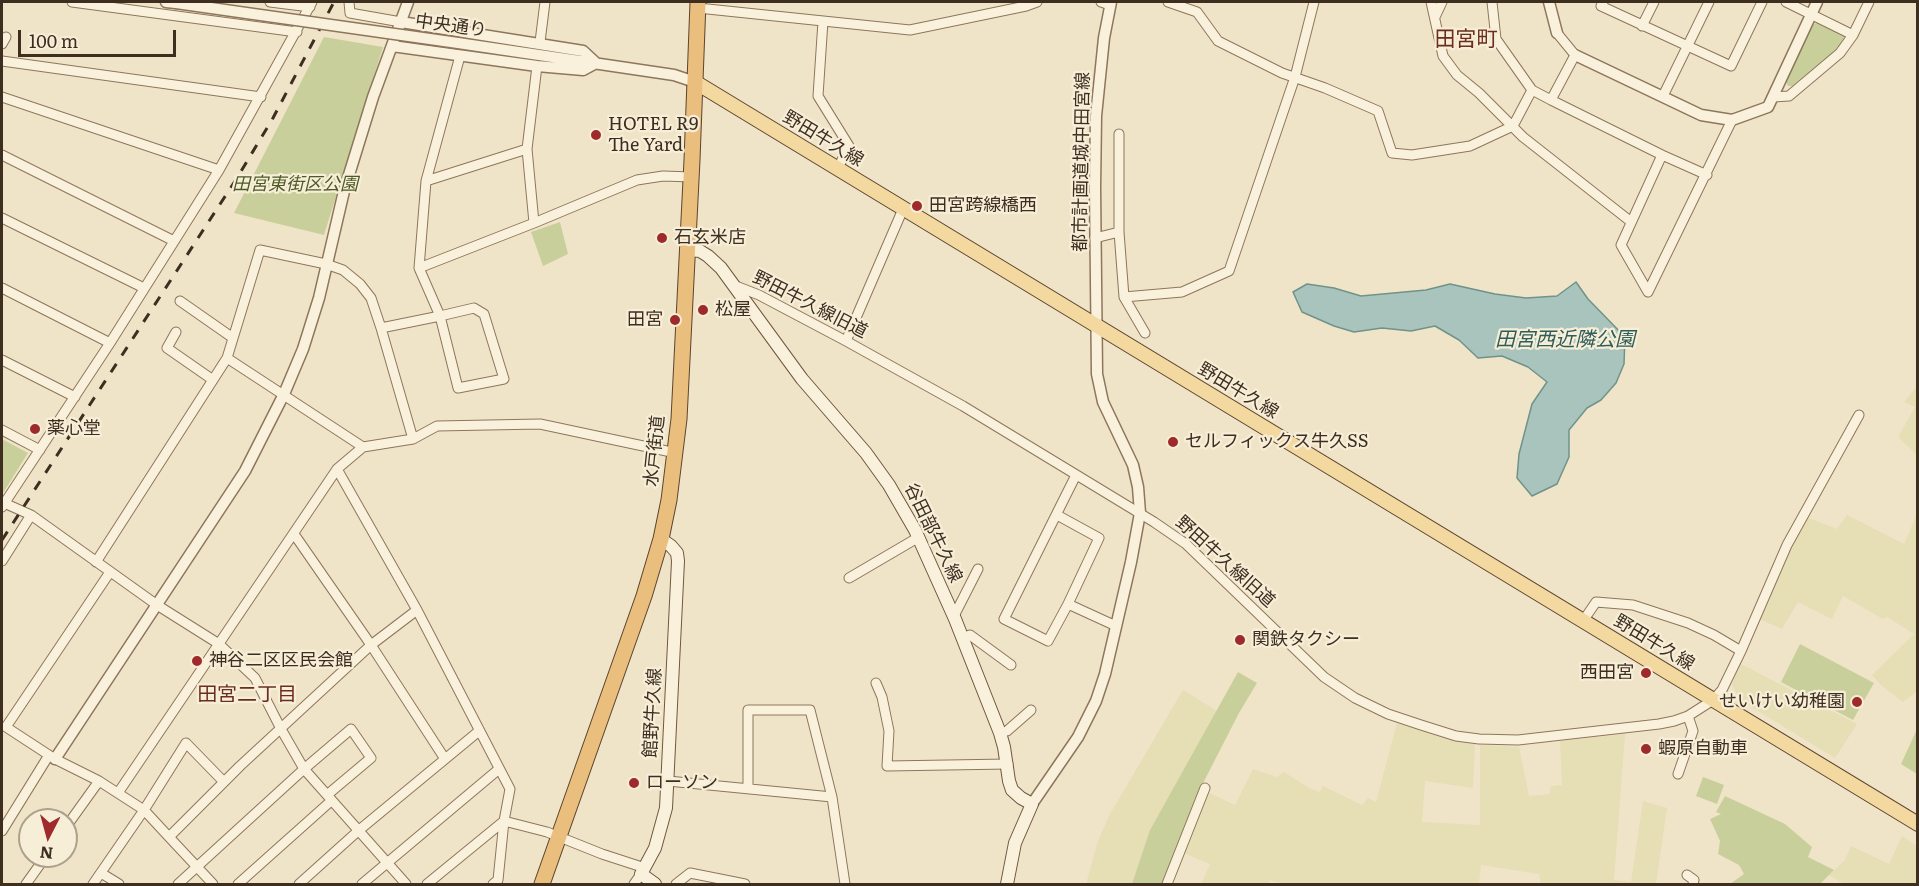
<!DOCTYPE html>
<meta charset="utf-8">
<style>
body{margin:0}
#map{position:relative;width:1919px;height:886px;overflow:hidden;background:#f0e4c8;font-family:Literata,serif}
canvas{display:block}
.frame{position:absolute;inset:0;border:3px solid #3d2e20;pointer-events:none}
.north{position:absolute;left:18px;top:808px;width:60px;height:60px;box-sizing:border-box;background:#f7eed8;border:2px solid #ada18e;border-radius:50%;rotate:186deg;font-size:16px;font-weight:700;line-height:24px;text-align:center;color:#3d2e20}
.north::after{content:'';display:block;margin:auto;width:21px;height:27px;background:#9e2a2b;clip-path:polygon(50% 0,100% 100%,50% 72%,0 100%)}
.scale{position:absolute;left:18px;top:30px;width:158px;height:27px;box-sizing:border-box;border:3px solid #3d2e20;border-top:0;padding-left:8px;font-size:18px;line-height:21px;white-space:nowrap;color:#3d2e20;-webkit-text-stroke:4px #f7eed8;paint-order:stroke}
</style>
<div id="map">
<canvas width="1919" height="886"></canvas>
<div class="frame"></div>
<div class="north">N</div>
<div class="scale">100 m</div>
</div>
<script>
const g = document.querySelector('canvas').getContext('2d');
g.lineJoin = 'round';
function paint(path, color) {
  g.fillStyle = color;
  g.fill(path, 'evenodd');
}
function poly(rows) {
  const path = new Path2D();
  for (const r of rows) {
    path.moveTo(r[0], r[1]);
    for (let i = 2; i < r.length; i += 2) path.lineTo(r[i], r[i + 1]);
  }
  return path;
}
function trace(path, color, width, dash) {
  g.strokeStyle = color;
  g.lineWidth = width;
  g.lineCap = dash ? 'butt' : 'round';
  g.setLineDash(dash || []);
  g.stroke(path);
}
function label(font, color, halo, rows, align = 'center') {
  g.font = font + ' Literata,"Noto Sans JP",serif';
  g.lineWidth = 4.5;
  g.setLineDash([]);
  g.textBaseline = 'middle';
  g.strokeStyle = halo;
  g.fillStyle = color;
  for (const [text, x, y, turn = 0] of rows) {
    g.save();
    g.translate(x, y);
    g.rotate((+turn || 0) * Math.PI / 180);
    g.textAlign = isNaN(turn) ? turn : align;
    if (halo) g.strokeText(text, 0, 0);
    g.fillText(text, 0, 0);
    g.restore();
  }
}
paint(poly([
 [1917,386,1917,455,1898,437,1915,407,1904,402],
 [1917,514,1917,691,1903,702,1881,685,1872,675,1914,634,1887,617,1883,619,1843,596,1832,619,1798,602,1782,629,1759,619,1787,545,1806,517,1837,529,1847,515,1904,544],
 [1739,663,1857,724,1835,758,1740,700,1732,685],
 [1183,690,1217,711,1150,830,1132,884,1086,884,1098,841,1110,814],
 [1397,723,1447,739,1475,744,1473,788,1425,781,1422,822,1480,825,1480,745,1519,747,1529,796,1550,794,1551,786,1562,785,1560,741,1625,734,1614,880,1631,882,1643,801,1667,808,1656,884,1541,884,1539,874,1481,865,1479,884,1285,884,1270,880,1268,884,1201,884,1210,864,1183,853,1207,792,1235,805,1253,769,1277,777,1284,772,1309,788,1320,792,1323,786,1362,805,1368,798,1376,802],
 [1902,836,1917,846,1917,884,1844,884,1829,875,1845,860,1851,846,1889,864]
]), '#e6deb5');
paint(poly([
 [1819,21,1844,33,1844,41,1842,45,1792,86,1788,86,1786,82,1787,76,1813,25],
 [324,37,383,47,324,235,234,213],
 [560,222,568,254,543,266,531,232],
 [2,439,28,453,3,493,2,492],
 [1800,644,1874,683,1853,720,1781,682],
 [1238,672,1257,683,1239,713,1198,793,1165,884,1132,884,1150,830],
 [1917,729,1917,774,1901,764],
 [1703,777,1724,785,1717,804,1696,796],
 [1725,796,1785,824,1812,847,1808,857,1834,870,1820,884,1730,884,1744,874,1739,865,1718,854,1720,841,1710,819,1721,814,1716,812]
]), '#c9cf9b');
const water = poly([
 [1576,282,1588,299,1625,337,1624,364,1616,383,1601,400,1587,408,1569,430,1569,457,1557,484,1532,496,1517,478,1519,454,1532,404,1547,382,1528,367,1502,356,1478,358,1459,340,1435,326,1411,331,1382,328,1354,332,1334,326,1302,312,1293,292,1307,284,1334,288,1361,296,1426,290,1450,284,1495,294,1526,298,1557,296,1576,282]
]);
paint(water, '#a9c4bc');
trace(water, '#6f938a', 1.5);
const minor = poly([
 [72,2,297,32],
 [270,2,310,7],
 [349,2,350,13,401,22],
 [1101,2,1110,5],
 [1168,2,1197,12,1218,41,1282,73,1325,88,1378,111,1392,153,1412,155,1470,146,1513,126,1532,90,1551,100,1575,55,1557,33],
 [1431,2,1443,56,1457,75,1479,93,1523,137,1630,221],
 [1492,2,1496,39,1532,90],
 [1603,2,1601,6,1731,66,1762,2],
 [1786,2,1853,35,1869,2],
 [698,8,910,30,1026,6,1037,2],
 [1435,17,1442,2],
 [823,21,818,96,849,146,838,168],
 [1642,26,1654,2],
 [540,42,545,2],
 [2,44,6,37],
 [2,61,261,97],
 [1663,96,1709,2],
 [2,97,219,170],
 [1773,97,1789,96,1840,53,1853,35],
 [1551,100,1662,155,1707,175],
 [1119,134,1119,232,1124,297,1145,333],
 [2,155,174,241],
 [426,181,527,149],
 [2,218,144,288],
 [534,223,637,180,663,176,692,177],
 [1095,238,1119,232],
 [419,268,426,181,460,56],
 [736,286,759,295,846,341,963,406,1154,522,1186,544,1324,677,1355,698,1388,714,1421,725,1456,736,1479,739,1518,740,1659,724,1674,721,1688,716,1713,700,1722,690,1741,651,1787,545,1859,415],
 [2,288,110,343],
 [1648,292,1732,120],
 [1648,292,1621,245,1662,155],
 [1124,297,1182,292,1229,271,1295,77,1314,2],
 [180,301,233,338],
 [381,328,440,316,474,308,484,314,504,379,458,388,440,316,419,268,534,223,527,149,537,66],
 [176,332,167,348,213,380],
 [846,341,903,209],
 [227,358,363,447],
 [2,360,75,397],
 [2,430,40,450],
 [413,439,437,426,540,424,676,453],
 [337,469,417,610,510,789,504,821,427,884],
 [2,502,31,515,157,605,219,644,255,678,281,729,304,769,406,884],
 [2,507,110,343,219,170,312,2],
 [1057,515,1099,538,1068,604,1048,641,1004,619,1076,475],
 [294,534,371,645,445,759],
 [2,561,31,515],
 [96,562,227,358,260,250,326,264,343,270,360,284,371,298,381,328,413,439,363,447,337,469,118,793],
 [110,572,6,727,55,759,99,781,144,810,169,837,240,766,371,645,417,610],
 [849,578,919,537],
 [1068,604,1116,626],
 [954,616,978,569],
 [1583,621,1596,602,1633,605,1688,623,1714,635,1741,651],
 [962,638,970,635,1011,665],
 [876,683,882,697,889,731,887,766,1008,764],
 [1000,733,1007,731,1031,710],
 [1678,774,1693,731,1688,716],
 [668,781,832,797],
 [748,788,748,710,810,710,832,797,845,884],
 [66,827,99,781],
 [2,831,49,755],
 [169,837,213,884],
 [101,873,119,884],
 [1687,875,1694,880,1693,884],
 [26,884,46,856],
 [93,884,144,810,186,743,224,782],
 [178,884,304,769,351,729,371,758,327,795],
 [238,884,331,801],
 [299,884,358,831,479,731],
 [362,884,499,769],
 [493,884,498,880,504,821,547,832,602,854,645,868],
 [634,884,641,874],
 [676,884,690,873,745,884],
 [1167,884,1205,788]
]);
const tertiary = poly([
 [166,2,176,3],
 [1549,2,1557,33],
 [401,22,583,51,596,63],
 [458,43,674,75,695,82],
 [392,46,537,66,583,70,596,63],
 [1575,55,1701,115,1732,120,1768,107,1817,2],
 [55,759,245,471,284,394,303,349,319,298,344,191,373,97,408,2],
 [1032,804,1078,737,1096,701,1105,674,1131,562,1140,513,1138,487,1133,465,1103,402,1097,374,1095,188,1096,116,1104,38,1111,2]
]);
const secondary = poly([
 [688,250,700,251,708,256,721,268,802,379,866,453,889,485,915,530,955,619,1000,733,1004,747,1009,781,1012,790,1021,798,1032,804,1015,843,1007,884],
 [655,884,641,874,655,848,666,808,678,561,677,553,671,546,661,539]
]);
const primary = poly([
 [695,82,1918,824]
]);
const trunk = poly([
 [542,884,644,596,661,539,669,500,679,419,692,160,698,2]
]);
trace(minor, '#8d765c', 11);
trace(tertiary, '#8d765c', 13);
trace(secondary, '#6f573f', 14);
trace(primary, '#5b4430', 16);
trace(trunk, '#5b4430', 17);
trace(minor, '#faf1dc', 9);
trace(tertiary, '#faf1dc', 10);
trace(secondary, '#faf1dc', 12);
trace(primary, '#f3d9a0', 14);
trace(trunk, '#eabe7c', 15);
trace(poly([
 [2,540,237,178,273,118,334,2]
]), '#3d2e20', 3, [10, 10]);
const tertiaryBridge = poly([
 [176,3,458,43]
]);
trace(tertiaryBridge, '#8d765c', 13, []);
trace(tertiaryBridge, '#faf1dc', 10);
for (const [x, y, r, color] of [
 [596,135,6,"#9e2a2b"],
 [917,206,6,"#9e2a2b"],
 [662,238,6,"#9e2a2b"],
 [703,310,6,"#9e2a2b"],
 [675,320,6,"#9e2a2b"],
 [35,429,6,"#9e2a2b"],
 [1173,442,6,"#9e2a2b"],
 [1240,640,6,"#9e2a2b"],
 [197,661,6,"#9e2a2b"],
 [1646,673,6,"#9e2a2b"],
 [1857,702,6,"#9e2a2b"],
 [1646,749,6,"#9e2a2b"],
 [634,783,6,"#9e2a2b"]
]) {
  const dot = new Path2D();
  dot.arc(x, y, r, 0, 2 * Math.PI);
  g.fillStyle = color;
  g.fill(dot);
  trace(dot, '#f7eed8', 2);
}
label('18px', '#3d2e20', '#f7eed8', [
 ["中央通り",451,26,8],
 ["野田牛久線",823,139,31],
 ["都市計画道城中田宮線",1082,162,-89],
 ["野田牛久線旧道",810,305,27],
 ["野田牛久線",1238,391,31],
 ["水戸街道",655,451,-84],
 ["谷田部牛久線",933,533,64],
 ["野田牛久線旧道",1225,562,42],
 ["野田牛久線",1654,643,31],
 ["館野牛久線",653,713,-87]
]);
label('18px', '#3d2e20', '#f7eed8', [
 ["HOTEL R9",608,125],
 ["The Yard",608,146],
 ["田宮跨線橋西",929,206],
 ["石玄米店",674,238],
 ["松屋",715,310],
 ["田宮",663,320,"right"],
 ["薬心堂",47,429],
 ["セルフィックス牛久SS",1185,442],
 ["関鉄タクシー",1252,640],
 ["神谷二区区民会館",209,661],
 ["西田宮",1634,673,"right"],
 ["せいけい幼稚園",1845,702,"right"],
 ["蝦原自動車",1658,749],
 ["ローソン",646,783]
], 'left');
label('italic 18px', '#4d5a26', '#f7eed8', [
 ["田宮東街区公園",295,185]
]);
label('italic 20px', '#2f5d5a', '#f7eed8', [
 ["田宮西近隣公園",1565,340]
]);
label('20px', '#6b2e1e', '#f7eed8', [
 ["田宮二丁目",247,695]
]);
label('21px', '#6b2e1e', '#f7eed8', [
 ["田宮町",1466,40]
]);
</script>
